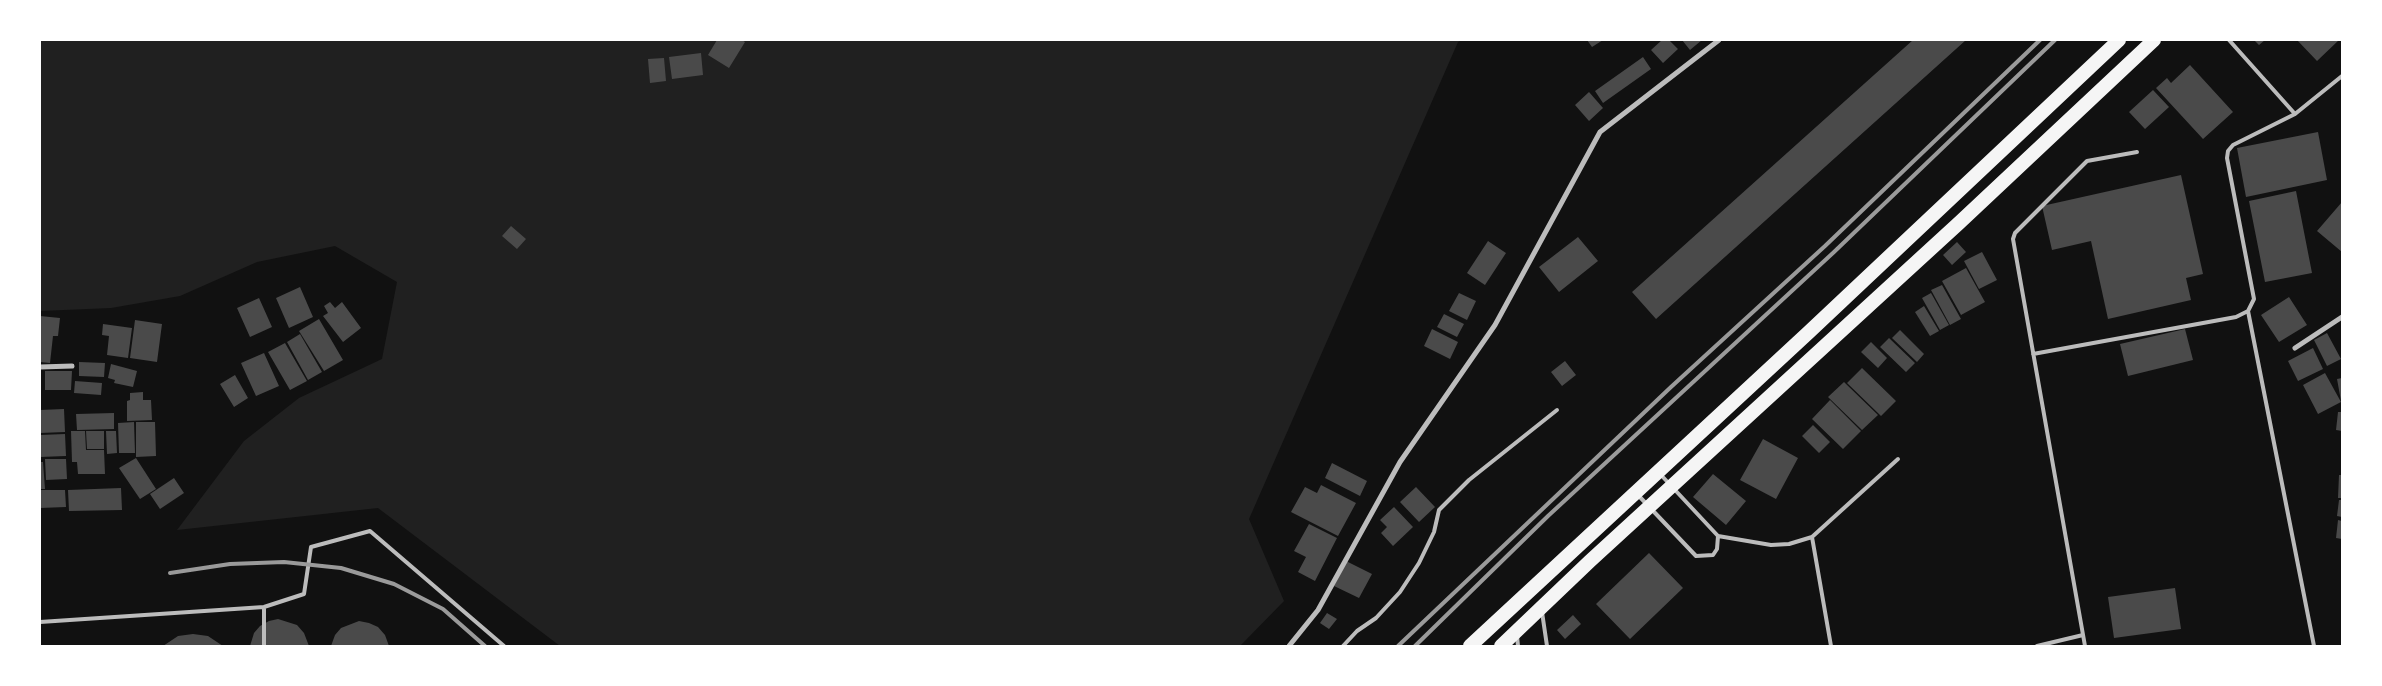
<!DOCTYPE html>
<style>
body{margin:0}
#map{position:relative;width:2382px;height:686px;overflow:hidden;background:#111;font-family:"PT Sans",sans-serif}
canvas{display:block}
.frame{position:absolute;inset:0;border:41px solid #fff;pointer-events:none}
</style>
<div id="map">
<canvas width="2382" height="686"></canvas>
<div class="frame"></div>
</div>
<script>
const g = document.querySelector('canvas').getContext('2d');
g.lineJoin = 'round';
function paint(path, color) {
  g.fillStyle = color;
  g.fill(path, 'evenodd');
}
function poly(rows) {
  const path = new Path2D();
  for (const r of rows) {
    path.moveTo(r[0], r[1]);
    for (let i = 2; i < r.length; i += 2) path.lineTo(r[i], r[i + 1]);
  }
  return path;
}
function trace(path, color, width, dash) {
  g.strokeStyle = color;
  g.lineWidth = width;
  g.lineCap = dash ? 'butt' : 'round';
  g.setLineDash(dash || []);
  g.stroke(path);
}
paint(poly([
 [40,40,1462,40,1458,42,1249,519,1284,601,1240,646,560,646,378,508,177,530,244,441,299,398,382,359,397,282,335,246,257,262,180,296,111,308,40,311]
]), '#202020');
paint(poly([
 [717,40,742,40,745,42,729,68,708,55],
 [1587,40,1603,40,1592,47],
 [1662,40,1669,40,1678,49,1663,63,1651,50],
 [1682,40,1702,40,1690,50],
 [1913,40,1966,40,1656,319,1632,292],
 [2254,40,2265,40,2259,45],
 [2297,40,2339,40,2317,61],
 [701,53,703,75,672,79,669,57],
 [1643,57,1651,69,1603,103,1595,91],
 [664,58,666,81,650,83,648,59],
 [2190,65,2233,112,2203,139,2156,88,2167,78,2171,83],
 [2153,90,2169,107,2145,129,2129,112],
 [1589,92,1603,108,1589,121,1575,105],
 [2318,132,2327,180,2246,197,2237,148],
 [2181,175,2203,274,2186,278,2191,300,2108,319,2091,241,2052,250,2042,206],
 [2296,191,2312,273,2265,282,2249,201],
 [2342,202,2342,252,2317,231],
 [511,226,526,239,517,249,502,236],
 [1578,237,1598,261,1559,292,1539,267],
 [1488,241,1506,253,1485,285,1467,273],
 [1957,242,1966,252,1952,265,1943,255],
 [1982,252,1997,280,1979,289,1964,261],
 [1966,268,1985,302,1972,309,1965,295,1972,309,1961,315,1942,281],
 [1942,285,1961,319,1950,325,1931,290],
 [300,287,313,317,289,328,276,298],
 [1459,293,1476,301,1467,320,1449,311],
 [1931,293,1949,325,1940,330,1922,298],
 [2289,297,2307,325,2279,342,2261,315],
 [259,298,272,327,250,337,237,308],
 [330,302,335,308,342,302,361,328,343,342,323,316,328,313,324,306],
 [1924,306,1939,331,1930,336,1915,312],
 [1444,314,1464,324,1457,337,1437,327],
 [40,316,60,318,58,336,53,336,50,363,40,362],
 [319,319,343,360,324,371,299,331],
 [135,320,162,324,157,362,130,358],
 [103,324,132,328,128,358,107,355,109,336,102,335],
 [1432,329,1458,342,1450,359,1424,346],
 [2185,329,2193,360,2128,376,2120,344],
 [1900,330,1924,354,1917,362,1892,338],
 [2327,333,2341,359,2327,366,2314,340],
 [300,334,322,372,308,380,287,342],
 [1889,338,1915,363,1906,372,1880,347],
 [1871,342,1887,358,1878,368,1861,352],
 [285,343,307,381,290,390,268,352],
 [2313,348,2323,369,2298,381,2288,361],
 [264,353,279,386,256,396,241,363],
 [1565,361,1576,375,1562,386,1551,372],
 [79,362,105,363,104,377,79,376],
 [111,364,137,371,133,387,114,383,115,380,108,378],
 [1862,368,1896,401,1881,416,1847,383],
 [45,371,72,371,71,390,45,390],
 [2325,373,2341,402,2318,414,2303,385],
 [235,375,248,398,234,407,220,384],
 [2342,378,2342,401,2341,401,2337,379],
 [75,381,102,383,101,395,74,393],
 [1844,382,1878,415,1862,430,1828,397],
 [143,392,143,400,151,400,152,420,127,421,127,401,130,400,130,393],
 [1830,400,1861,431,1843,449,1812,419],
 [64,409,65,432,40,433,40,410],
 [2338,412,2342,412,2342,431,2336,430],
 [114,413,114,429,77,430,76,414],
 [134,422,135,453,119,453,118,423],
 [136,422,155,422,156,456,136,457],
 [1813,425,1830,442,1819,453,1802,436],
 [71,431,85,431,86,450,104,450,105,474,78,474,77,462,72,462],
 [86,431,104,431,104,449,87,449],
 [106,431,116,431,117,453,107,454],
 [65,434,66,456,40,457,40,435],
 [1763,439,1798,458,1776,499,1740,480],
 [136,458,156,489,140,499,119,468],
 [45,459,66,459,67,479,46,480],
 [40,462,43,462,45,489,40,489],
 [1332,463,1367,481,1360,496,1325,478],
 [1713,474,1746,501,1726,525,1693,497],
 [2339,475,2342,475,2342,498,2338,498],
 [174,478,184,493,160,509,150,494],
 [1321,485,1356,503,1338,536,1291,512,1305,487,1317,493],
 [1416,487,1435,507,1419,522,1400,502],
 [121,488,122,510,69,511,68,490],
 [40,490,65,490,66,507,40,508],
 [2339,500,2342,500,2342,517,2337,516],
 [1394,507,1413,527,1393,546,1381,533,1387,527,1380,520],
 [2338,520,2342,521,2342,539,2336,538],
 [1309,524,1337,538,1315,581,1298,572,1306,557,1294,551],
 [1649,553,1683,588,1630,639,1596,604],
 [1346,561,1372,574,1359,598,1334,586],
 [2175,588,2181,629,2114,638,2108,597],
 [1327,613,1337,619,1329,629,1320,623],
 [1573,615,1581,624,1565,639,1557,630],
 [278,619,297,625,304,633,309,646,250,646,254,633,260,626,269,621],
 [359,621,369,623,378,627,385,635,389,646,331,646,335,635,341,628],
 [193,634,208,636,223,646,163,646,178,636]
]), '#4a4a4a');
trace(poly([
 [2229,40,2295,114],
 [2248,311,2314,646],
 [2033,354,2236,317,2248,311,2254,299,2227,158,2228,151,2233,145,2295,114,2342,76],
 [1661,475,1718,536,1771,545,1789,544,1812,537,1898,459],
 [1637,494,1696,556,1713,555,1717,549,1718,536],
 [1812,537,1831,646],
 [264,607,264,646],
 [1542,612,1547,646],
 [40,622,264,607,304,594,311,547,370,531,504,646],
 [1517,636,1518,646],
 [1343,646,1357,631,1376,618,1400,592,1419,563,1434,532,1439,510,1469,480,1557,410],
 [2037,646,2083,635],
 [2085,646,2013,239,2015,233,2087,161,2137,152]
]), '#bcbcbc', 4);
trace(poly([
 [2295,348,2342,317],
 [40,367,72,366],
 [1289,646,1318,610,1400,462,1495,325,1600,132,1719,40]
]), '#bcbcbc', 5);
trace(poly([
 [1470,646,1809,332,2119,40],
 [1501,646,1590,561,1959,223,2154,40]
]), '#f5f5f5', 14);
trace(poly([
 [170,573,230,564,284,562,341,568,394,584,443,609,485,646],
 [1398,646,1671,387,1825,246,2040,40],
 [1415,646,1548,516,1834,252,2055,40]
]), '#9a9a9a', 4);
</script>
